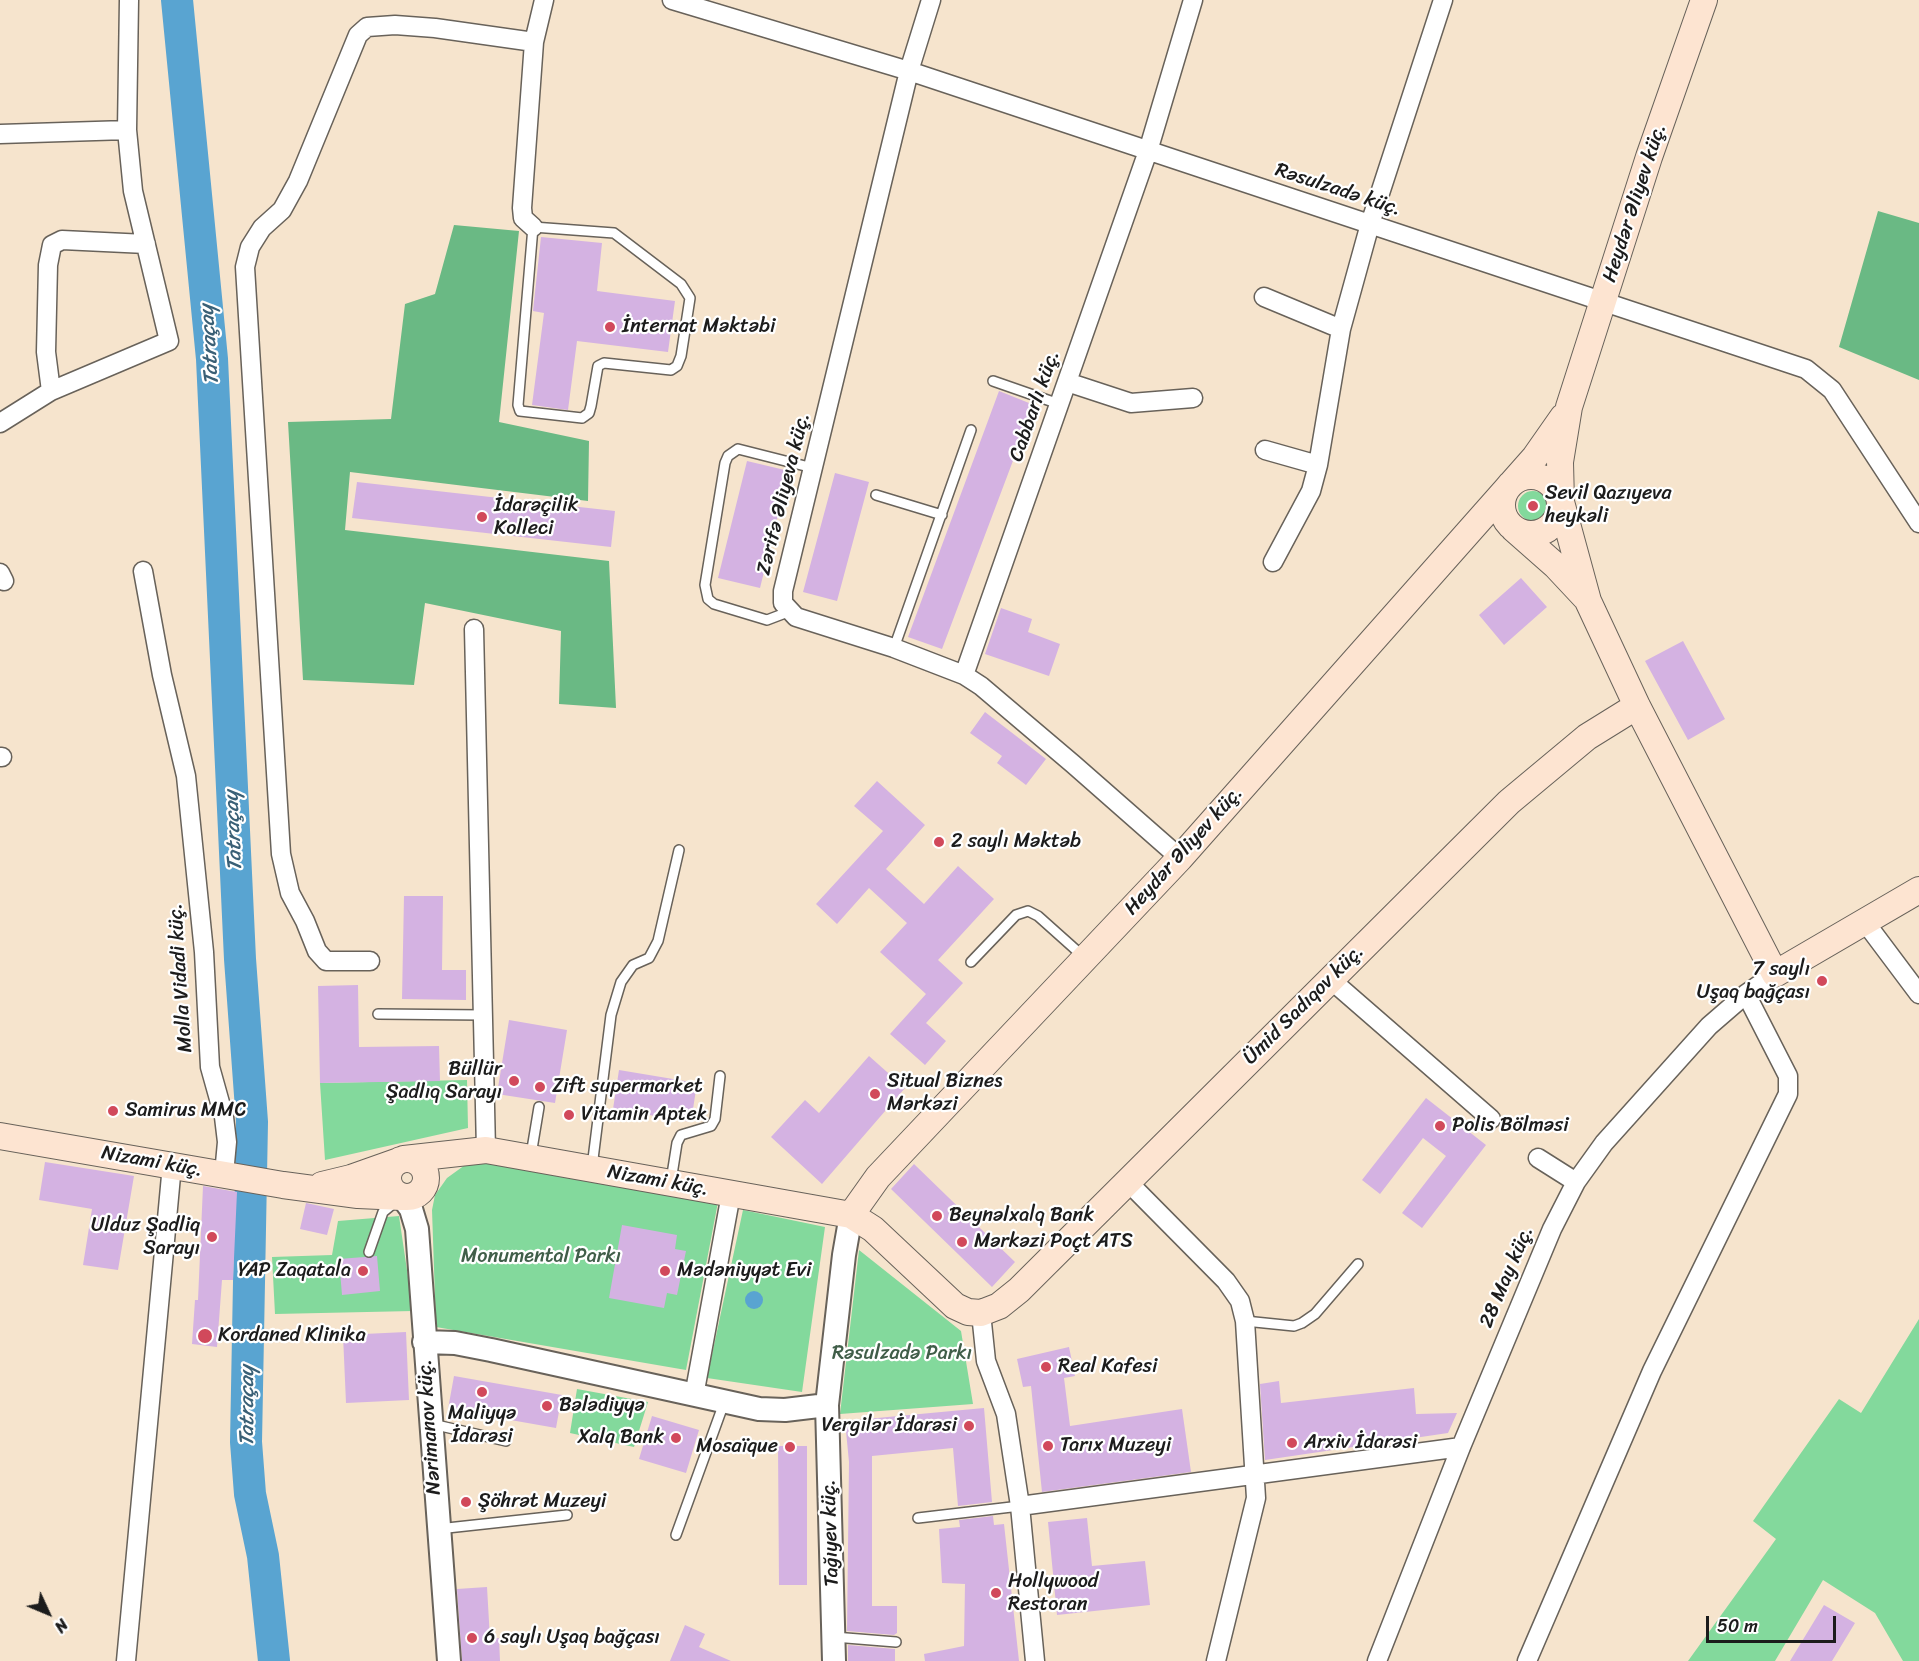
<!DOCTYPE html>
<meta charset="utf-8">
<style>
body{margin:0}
#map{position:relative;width:1919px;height:1661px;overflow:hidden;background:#f6e4cd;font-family:Sriracha,sans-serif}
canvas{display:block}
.north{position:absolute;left:18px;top:1583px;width:60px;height:60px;-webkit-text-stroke:4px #fff;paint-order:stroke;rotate:134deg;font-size:16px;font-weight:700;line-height:24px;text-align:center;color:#1c1c1c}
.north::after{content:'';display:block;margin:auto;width:21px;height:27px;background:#1c1c1c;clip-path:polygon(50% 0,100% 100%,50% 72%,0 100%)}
.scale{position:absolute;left:1706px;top:1616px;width:130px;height:27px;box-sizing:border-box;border:3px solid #1c1c1c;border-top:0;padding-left:8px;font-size:18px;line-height:21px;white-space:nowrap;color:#1c1c1c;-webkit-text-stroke:4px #fff;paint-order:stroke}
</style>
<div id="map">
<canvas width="1919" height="1661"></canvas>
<div class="north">N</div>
<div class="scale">50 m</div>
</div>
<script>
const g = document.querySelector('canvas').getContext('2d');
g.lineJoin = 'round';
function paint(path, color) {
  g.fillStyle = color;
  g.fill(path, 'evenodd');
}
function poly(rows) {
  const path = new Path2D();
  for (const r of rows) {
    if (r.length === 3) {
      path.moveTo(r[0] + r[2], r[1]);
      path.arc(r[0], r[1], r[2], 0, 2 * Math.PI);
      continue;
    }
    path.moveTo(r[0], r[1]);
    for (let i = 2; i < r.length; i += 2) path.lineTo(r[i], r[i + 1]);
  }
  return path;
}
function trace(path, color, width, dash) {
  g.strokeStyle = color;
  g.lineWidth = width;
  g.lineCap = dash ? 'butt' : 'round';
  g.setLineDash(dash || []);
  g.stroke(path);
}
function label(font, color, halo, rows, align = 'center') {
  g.font = font + ' Sriracha,sans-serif';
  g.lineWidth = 4.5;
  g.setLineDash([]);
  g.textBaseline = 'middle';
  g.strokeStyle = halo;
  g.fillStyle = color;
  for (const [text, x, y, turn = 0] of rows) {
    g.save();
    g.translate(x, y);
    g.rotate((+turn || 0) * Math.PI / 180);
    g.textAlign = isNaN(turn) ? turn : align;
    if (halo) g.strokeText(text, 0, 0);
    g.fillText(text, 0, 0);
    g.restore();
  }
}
paint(poly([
 [1533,506,15],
 [467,1080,468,1128,325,1160,320,1083],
 [483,1160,718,1202,686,1370,436,1327,432,1210,435,1195,447,1178,465,1165],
 [743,1210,825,1227,802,1392,707,1378],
 [399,1216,413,1311,275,1314,272,1257,332,1255,338,1221],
 [859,1250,961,1331,973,1404,840,1414],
 [1919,1319,1919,1661,1903,1661,1875,1613,1823,1580,1775,1661,1688,1661,1776,1539,1753,1521,1839,1399,1861,1413],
 [577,1389,648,1402,634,1447,570,1433]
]), '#83d99c');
paint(poly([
 [1878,211,1919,223,1919,380,1839,347],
 [454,225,519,231,499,422,589,441,588,501,350,472,345,530,609,561,616,708,559,704,561,631,425,603,414,685,303,680,288,422,391,419,405,304,435,294]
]), '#6ab984');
paint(poly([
 [754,1300,9]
]), '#59a4d1');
trace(poly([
 [177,0,212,359,240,959,252,1122,246,1442,250,1494,263,1556,274,1661]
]), '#59a4d1', 32);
paint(poly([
 [541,237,602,243,597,291,675,301,668,352,577,341,568,410,532,405,544,313,533,311],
 [999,391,1034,405,942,649,908,637],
 [747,461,789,471,760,588,718,578],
 [835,473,869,482,837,601,803,592],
 [357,482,615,511,611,547,352,518],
 [1521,578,1547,607,1504,645,1479,615],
 [1001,608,1032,619,1028,632,1060,644,1049,676,985,654],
 [1683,641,1725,719,1688,740,1645,661],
 [985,712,1046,759,1026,785,997,763,1002,756,970,733],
 [877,781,925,825,886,869,924,904,958,866,994,899,938,960,963,983,926,1023,946,1041,925,1065,890,1034,926,994,880,952,907,923,869,888,837,924,816,904,883,831,854,806],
 [404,896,443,896,442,970,466,970,466,1000,402,999],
 [358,985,359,1047,439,1046,440,1081,320,1083,318,986],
 [509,1020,567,1030,555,1103,497,1094],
 [869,1056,905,1088,822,1184,771,1137,805,1100,819,1113],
 [619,1070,697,1083,691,1122,613,1109],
 [1426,1098,1486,1145,1422,1228,1402,1213,1446,1156,1423,1138,1380,1194,1362,1180],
 [45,1162,134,1176,118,1270,83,1265,92,1209,39,1200],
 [914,1164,1015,1262,992,1287,891,1189],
 [203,1186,237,1192,233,1280,222,1280,217,1347,192,1344,195,1300,198,1300],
 [306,1203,334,1209,327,1235,300,1229],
 [622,1225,677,1235,675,1249,686,1251,677,1295,667,1293,664,1308,609,1298],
 [377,1256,380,1291,342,1295,339,1259],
 [406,1332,409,1400,346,1403,343,1335],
 [1069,1347,1075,1376,1064,1378,1070,1426,1182,1409,1191,1472,1042,1492,1031,1386,1023,1387,1017,1359],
 [454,1376,562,1395,556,1428,448,1409],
 [1279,1381,1281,1403,1414,1388,1416,1414,1457,1413,1448,1433,1265,1460,1260,1384],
 [984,1408,992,1502,958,1506,953,1448,872,1456,872,1606,897,1606,897,1633,894,1635,847,1631,849,1462,845,1421],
 [652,1416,699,1430,686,1473,639,1459],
 [778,1446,807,1446,807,1585,779,1585],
 [993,1516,994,1525,1004,1524,1019,1661,925,1661,924,1654,964,1646,965,1584,942,1583,939,1529,960,1527,959,1520],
 [1087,1518,1092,1566,1145,1561,1150,1605,1057,1615,1048,1522],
 [487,1587,490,1639,499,1638,500,1661,462,1661,457,1589],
 [1824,1605,1855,1623,1832,1661,1790,1661],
 [685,1625,705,1634,699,1647,731,1661,670,1661],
 [848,1645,895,1649,895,1661,848,1661]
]), '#d4b2e2');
const service = poly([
 [533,227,614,233,681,284,690,298,681,356,677,366,671,370,604,363,598,366,591,406,589,413,582,418,520,411,518,405,533,227],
 [993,381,1059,404],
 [876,495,942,515],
 [788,612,767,620,714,604,708,599,705,585,725,463,728,456,738,449,813,468],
 [894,648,971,430],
 [971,962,1016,915,1028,911,1038,916,1085,958],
 [378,1014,483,1015],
 [531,1155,539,1107],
 [592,1167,611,1015,621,982,633,965,649,958,658,941,679,850],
 [671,1181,677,1143,681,1135,711,1126,715,1119,720,1076],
 [369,1252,383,1212,394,1203],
 [1245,1321,1294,1326,1302,1323,1315,1314,1358,1264],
 [432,1424,506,1441],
 [918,1518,1020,1506],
 [438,1529,567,1515],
 [676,1535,724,1403],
 [834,1637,896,1642]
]);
const minor = poly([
 [672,0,909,71,1806,369,1832,390,1919,523],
 [931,0,909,71,783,591,783,603,796,617,894,648,964,675,981,686,1073,764,1180,858],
 [0,134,127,130],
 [533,227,523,218,522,208,534,42,544,0],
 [1264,297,1341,329],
 [1067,382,1131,403,1193,398],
 [51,391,46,352,48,265,52,245,62,240,146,244],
 [0,423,51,391,169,341,133,191,127,130,129,0],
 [1265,450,1318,465],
 [1273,562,1311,491,1318,465,1341,329,1370,224,1443,0],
 [143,571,162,675,186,776,204,952,210,1067,224,1117,227,1142,224,1174],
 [0,573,4,581],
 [474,629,486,1150],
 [964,675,1148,151,1193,0],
 [0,757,2,757],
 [1865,922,1919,994],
 [370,961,326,961,317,951,305,921,290,893,281,854,245,267,250,247,262,228,282,210,298,181,358,35,367,27,395,25,435,28,534,42],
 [1330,979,1491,1119],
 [1538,1158,1576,1182],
 [1127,1181,1226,1281,1240,1301,1245,1321,1256,1498,1216,1661],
 [981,1313,986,1361,1006,1414,1020,1506,1035,1661],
 [694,1396,731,1194],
 [1020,1506,1461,1447],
 [126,1661,172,1165],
 [1377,1661,1461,1447,1552,1229,1576,1182,1604,1143,1709,1026,1746,994,1775,974],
 [1527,1661,1652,1371,1788,1094,1788,1076,1746,994]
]);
const tertiary = poly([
 [402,1197,411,1209,417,1229,449,1661],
 [424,1342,455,1343,491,1350,759,1409,785,1410,827,1405,844,1255,851,1215],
 [827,1405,834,1661]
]);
const secondary = poly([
 [1704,0,1649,157,1569,407,1560,462,1561,502,1588,601,1637,706,1775,974,1919,890],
 [1531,505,29],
 [1514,529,1556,566,1585,597],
 [0,1136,283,1185,358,1195,402,1197],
 [407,1178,19],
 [404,1159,486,1150,851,1215,873,1229,955,1306,968,1312,981,1313,999,1306,1019,1290,1509,802,1587,737,1637,706],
 [322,1185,351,1178,399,1161],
 [851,1215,878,1177,1180,858,1535,457,1563,417]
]);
trace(service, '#68625a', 12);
trace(minor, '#68625a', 21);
trace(tertiary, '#68625a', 26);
trace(secondary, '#68625a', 28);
trace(service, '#fff', 9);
trace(minor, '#fff', 18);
trace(tertiary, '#fff', 22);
trace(secondary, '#fde4d1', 26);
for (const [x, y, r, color] of [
 [610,327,6,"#d1495b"],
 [1533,506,6,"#d1495b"],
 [482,517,6,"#d1495b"],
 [939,842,6,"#d1495b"],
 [1822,981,6,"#d1495b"],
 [514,1081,6,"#d1495b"],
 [540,1087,6,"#d1495b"],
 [875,1094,6,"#d1495b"],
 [113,1111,6,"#d1495b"],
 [569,1115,6,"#d1495b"],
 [1440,1126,6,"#d1495b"],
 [937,1216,6,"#d1495b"],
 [212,1237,6,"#d1495b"],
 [962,1242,6,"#d1495b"],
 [363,1271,6,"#d1495b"],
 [665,1271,6,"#d1495b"],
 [205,1336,8,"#d1495b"],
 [1046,1367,6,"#d1495b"],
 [482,1392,6,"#d1495b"],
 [547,1406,6,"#d1495b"],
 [969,1426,6,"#d1495b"],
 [676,1438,6,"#d1495b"],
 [1292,1443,6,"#d1495b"],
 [1048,1446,6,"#d1495b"],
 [790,1447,6,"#d1495b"],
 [466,1502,6,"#d1495b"],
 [996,1593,6,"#d1495b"],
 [472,1638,6,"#d1495b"]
]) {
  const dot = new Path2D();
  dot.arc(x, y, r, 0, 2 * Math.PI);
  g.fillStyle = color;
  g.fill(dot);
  trace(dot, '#fff', 2);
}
label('20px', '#1c1c1c', '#fff', [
 ["Rəsulzadə küç.",1338,190,18],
 ["Heydər Əliyev küç.",1635,203,-72],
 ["Cabbarlı küç.",1035,406,-71],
 ["Zərifə Əliyeva küç.",784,494,-76],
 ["Heydər Əliyev küç.",1184,851,-48],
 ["Molla Vidadi küç.",181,978,-94],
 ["Ümid Sadıqov küç.",1304,1005,-45],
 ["Nizami küç.",152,1162,10],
 ["Nizami küç.",658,1181,10],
 ["28 May küç.",1507,1277,-67],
 ["Nərimanov küç.",430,1427,-94],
 ["Tağıyev küç.",831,1533,-92]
]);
label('20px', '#1c1c1c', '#fff', [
 ["İnternat Məktəbi",622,327],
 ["Sevil Qazıyeva",1545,494],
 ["heykəli",1545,517],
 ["İdarəçilik",494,506],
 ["Kolleci",494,529],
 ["2 saylı Məktəb",951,842],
 ["7 saylı",1810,970,"right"],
 ["Uşaq bağçası",1810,993,"right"],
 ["Büllür",502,1070,"right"],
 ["Şadlıq Sarayı",502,1093,"right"],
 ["Situal Biznes",887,1082],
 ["Mərkəzi",887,1105],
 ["Zift supermarket",552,1087],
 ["Samirus MMC",125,1111],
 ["Vitamin Aptek",581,1115],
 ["Polis Bölməsi",1452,1126],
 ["Beynəlxalq Bank",949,1216],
 ["Ulduz Şadliq",200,1226,"right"],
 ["Sarayı",200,1249,"right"],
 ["Mərkəzi Poçt ATS",974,1242],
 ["YAP Zaqatala",351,1271,"right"],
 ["Mədəniyyət Evi",677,1271],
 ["Kordaned Klinika",218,1336],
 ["Real Kafesi",1058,1367],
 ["Bələdiyyə",559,1406],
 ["Maliyyə",482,1414,"center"],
 ["İdarəsi",482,1437,"center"],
 ["Vergilər İdarəsi",957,1426,"right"],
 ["Xalq Bank",664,1438,"right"],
 ["Arxiv İdarəsi",1304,1443],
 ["Tarıx Muzeyi",1060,1446],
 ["Mosaïque",778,1447,"right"],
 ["Şöhrət Muzeyi",478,1502],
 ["Hollywood",1008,1582],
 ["Restoran",1008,1605],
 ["6 saylı Uşaq bağçası",484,1638]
], 'left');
label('20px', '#405e49', '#fff', [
 ["Monumental Parkı",541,1257],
 ["Rəsulzadə Parkı",902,1354]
]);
label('italic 21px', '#3a6076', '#fff', [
 ["Tatraçay",210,345,-94],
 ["Tatraçay",234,831,-93],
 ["Tatraçay",248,1406,-90]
]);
</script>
